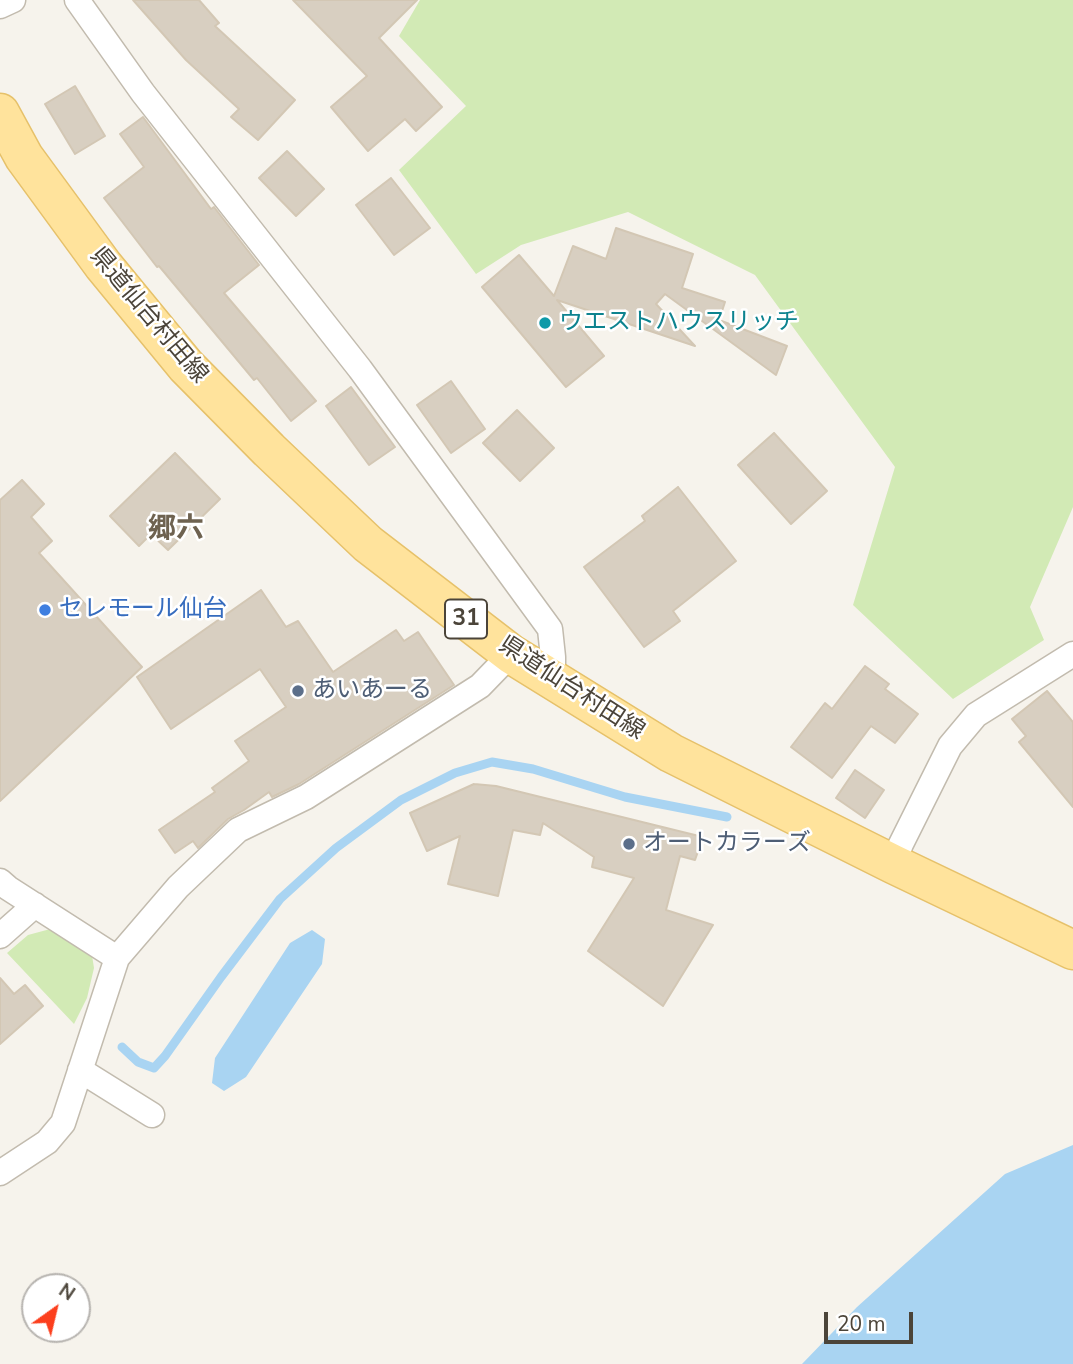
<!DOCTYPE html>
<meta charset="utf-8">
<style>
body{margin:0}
#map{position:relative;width:1073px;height:1364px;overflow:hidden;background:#f6f3ec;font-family:"Nunito Sans",sans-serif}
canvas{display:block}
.north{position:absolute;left:21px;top:1273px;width:70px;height:70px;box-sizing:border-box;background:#fff;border:2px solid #b7b4b0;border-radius:50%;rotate:34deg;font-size:19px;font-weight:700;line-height:28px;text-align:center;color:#4b4439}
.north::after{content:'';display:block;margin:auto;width:24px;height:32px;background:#fc3f1d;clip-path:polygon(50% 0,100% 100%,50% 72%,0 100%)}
.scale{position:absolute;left:824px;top:1312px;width:89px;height:32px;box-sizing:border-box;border:4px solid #4b4439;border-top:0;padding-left:9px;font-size:21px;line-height:24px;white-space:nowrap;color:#4b4439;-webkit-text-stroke:5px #fff;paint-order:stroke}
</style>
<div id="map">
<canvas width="1073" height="1364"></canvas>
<div class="north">N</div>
<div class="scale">20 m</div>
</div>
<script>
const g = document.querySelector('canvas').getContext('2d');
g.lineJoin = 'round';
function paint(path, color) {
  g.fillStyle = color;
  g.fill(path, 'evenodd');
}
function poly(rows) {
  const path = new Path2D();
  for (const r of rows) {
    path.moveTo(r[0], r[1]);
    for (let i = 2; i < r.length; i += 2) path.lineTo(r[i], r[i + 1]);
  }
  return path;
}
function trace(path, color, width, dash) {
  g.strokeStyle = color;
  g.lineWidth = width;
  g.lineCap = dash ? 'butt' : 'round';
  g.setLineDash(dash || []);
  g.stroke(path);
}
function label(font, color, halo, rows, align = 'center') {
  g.font = font + ' "Nunito Sans","Noto Sans JP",sans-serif';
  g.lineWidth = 5;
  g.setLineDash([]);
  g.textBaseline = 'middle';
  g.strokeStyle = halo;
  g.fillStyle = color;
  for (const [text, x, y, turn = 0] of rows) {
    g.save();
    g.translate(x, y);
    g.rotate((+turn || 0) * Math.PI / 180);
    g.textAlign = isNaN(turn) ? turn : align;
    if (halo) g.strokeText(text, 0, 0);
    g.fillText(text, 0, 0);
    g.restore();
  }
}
paint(poly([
 [420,0,1073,0,1073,507,1030,607,1044,640,953,699,853,605,895,467,755,275,628,212,521,245,476,274,399,170,466,106,399,36],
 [54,928,91,949,94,968,87,998,74,1024,7,953,28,935]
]), '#d2eab5');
paint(poly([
 [312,930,325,939,322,964,246,1077,224,1091,212,1083,215,1058,290,943],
 [1073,1145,1073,1364,802,1364,857,1307,1005,1174]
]), '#a9d4f2');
trace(poly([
 [122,1047,138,1062,154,1068,165,1056,221,977,280,899,336,848,401,800,455,773,492,762,533,769,625,797,727,817]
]), '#a9d4f2', 9);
const building = poly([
 [133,0,199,0,219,23,215,26,295,100,258,140,231,117,239,109,186,60,133,0],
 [293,0,417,0,379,38,442,107,416,131,405,119,368,151,331,107,367,76,293,0],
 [75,86,105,136,75,154,45,104,75,86],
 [143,117,211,209,214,207,259,265,224,293,316,401,291,421,257,378,254,380,159,266,157,267,104,198,144,167,120,134,143,117],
 [287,151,324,189,296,216,259,178,287,151],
 [391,178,430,228,394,255,356,205,391,178],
 [616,228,693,254,682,288,725,302,719,320,787,346,776,375,665,294,656,304,695,346,557,300,604,356,566,387,482,287,519,255,554,296,573,246,606,259,616,228],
 [451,381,485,429,451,453,417,405,451,381],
 [351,387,395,447,369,465,326,406,351,387],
 [517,410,554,448,520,481,483,443,517,410],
 [774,433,827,491,791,524,738,465,774,433],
 [175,453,220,499,168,550,151,534,139,546,110,516,175,453],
 [22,480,44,504,31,517,52,541,39,553,142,667,0,801,0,500,22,480],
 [678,487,736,561,673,611,680,621,644,647,584,567,645,521,642,516,678,487],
 [261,590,286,627,298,621,333,672,396,630,404,641,418,632,454,685,299,784,272,797,269,792,244,810,228,819,198,848,193,841,175,853,159,830,215,792,212,788,249,761,235,741,286,707,260,669,171,729,137,677,261,590],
 [865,666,889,684,885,689,918,714,895,743,871,726,832,778,791,747,825,703,832,709,865,666],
 [1047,691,1073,722,1073,807,1019,742,1026,736,1012,719,1047,691],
 [855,770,884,790,865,818,836,798,855,770],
 [474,784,496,786,703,837,695,860,680,856,666,910,713,925,663,1006,588,951,634,878,592,867,594,857,543,823,540,835,513,830,498,896,448,884,460,836,427,851,410,813,474,784],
 [0,978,14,994,25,985,43,1006,0,1044,0,978]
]);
paint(building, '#d8cfc1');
trace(building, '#d3c7b4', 2);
const minor = poly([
 [77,0,143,93,360,369,550,629,553,657,553,680],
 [0,6,13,0],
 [893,864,901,844,950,746,976,715,1073,654],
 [0,881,8,888,117,958],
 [0,936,35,905],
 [80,1070,152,1115],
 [0,1173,47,1142,63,1123,117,958,178,887,238,830,306,797,480,686,511,654]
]);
const primary = poly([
 [0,113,24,157,103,265,186,366,269,450,368,544,511,654,671,753,893,864,1073,950]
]);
trace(minor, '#c2bbae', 27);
trace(primary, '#e6c16a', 41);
trace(minor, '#fff', 24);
trace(primary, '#ffe39c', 38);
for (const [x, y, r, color] of [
 [545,323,7,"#0f9aa8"],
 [45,610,7,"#3f7fe0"],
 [298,691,7,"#5c6f8a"],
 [629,844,7,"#5c6f8a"]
]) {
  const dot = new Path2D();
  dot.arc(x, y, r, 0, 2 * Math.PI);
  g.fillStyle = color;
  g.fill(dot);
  trace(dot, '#fff', 2.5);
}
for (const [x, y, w] of [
 [466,619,42]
]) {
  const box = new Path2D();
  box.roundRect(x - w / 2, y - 19.5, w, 39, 5);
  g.fillStyle = '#fff';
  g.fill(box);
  trace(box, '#4b4439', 2);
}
label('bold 23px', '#4b4439', null, [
 ["31",466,619]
]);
label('24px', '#4b4439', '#fff', [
 ["県道仙台村田線",148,316,50],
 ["県道仙台村田線",571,689,33]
]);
label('24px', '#0d838f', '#fff', [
 ["ウエストハウスリッチ",559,323]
], 'left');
label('24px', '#366cbe', '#fff', [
 ["セレモール仙台",59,610]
], 'left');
label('24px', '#4e5e75', '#fff', [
 ["あいあーる",312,691],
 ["オートカラーズ",643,844]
], 'left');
label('bold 28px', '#6e6250', '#fff', [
 ["郷六",176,530]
]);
</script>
